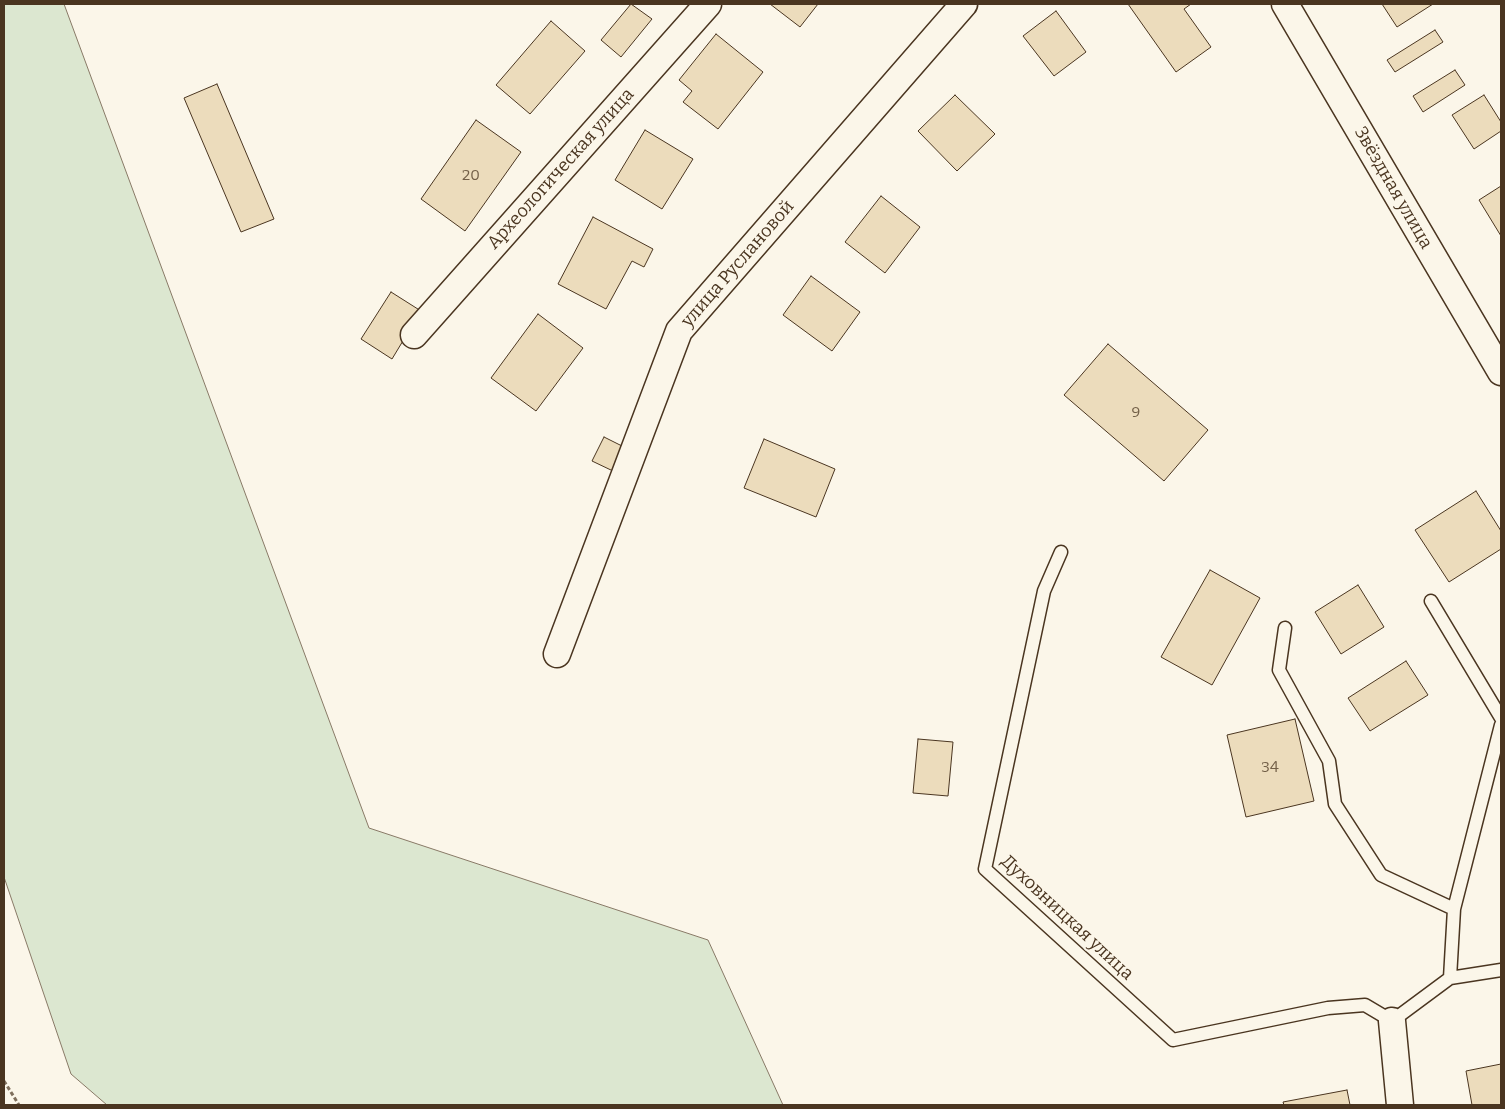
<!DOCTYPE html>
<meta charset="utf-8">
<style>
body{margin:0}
#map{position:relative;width:1505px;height:1109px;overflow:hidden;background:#fbf6e9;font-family:Bitter,serif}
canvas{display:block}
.frame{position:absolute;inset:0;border:5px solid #4a3520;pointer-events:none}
</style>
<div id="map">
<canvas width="1505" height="1109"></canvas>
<div class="frame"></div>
</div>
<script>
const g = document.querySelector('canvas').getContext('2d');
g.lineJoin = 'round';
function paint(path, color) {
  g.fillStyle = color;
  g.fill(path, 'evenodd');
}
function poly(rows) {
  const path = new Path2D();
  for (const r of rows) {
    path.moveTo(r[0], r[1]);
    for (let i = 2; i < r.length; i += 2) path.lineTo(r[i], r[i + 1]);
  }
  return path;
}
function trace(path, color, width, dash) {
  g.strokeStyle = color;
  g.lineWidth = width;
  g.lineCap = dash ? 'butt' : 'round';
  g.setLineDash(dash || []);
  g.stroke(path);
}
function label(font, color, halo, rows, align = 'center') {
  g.font = font + ' Bitter,serif';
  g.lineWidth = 4;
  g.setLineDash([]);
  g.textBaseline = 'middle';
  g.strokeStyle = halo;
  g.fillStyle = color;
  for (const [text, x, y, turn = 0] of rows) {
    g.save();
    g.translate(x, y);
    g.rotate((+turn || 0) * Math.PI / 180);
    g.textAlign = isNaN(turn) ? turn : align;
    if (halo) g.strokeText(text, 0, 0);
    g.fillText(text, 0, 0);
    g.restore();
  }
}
const green = poly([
 [4,4,64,4,369,828,708,940,783,1105,107,1105,71,1074,4,877,4,4]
]);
paint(green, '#dce7d0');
trace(green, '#887966', 1);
const building = poly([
 [631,4,652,19,621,57,601,40,631,4],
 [770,4,818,4,800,27,770,4],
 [1128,4,1191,4,1184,9,1211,47,1176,72,1128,4],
 [1382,4,1433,4,1397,27,1382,4],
 [1056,11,1086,52,1054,76,1023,36,1056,11],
 [551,21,585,51,530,114,496,85,551,21],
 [1435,30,1443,42,1395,72,1387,60,1435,30],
 [716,34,763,72,718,129,683,102,692,91,679,80,716,34],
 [1455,70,1465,85,1423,112,1413,96,1455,70],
 [217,84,274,219,241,232,184,98,217,84],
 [955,95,995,134,957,171,918,131,955,95],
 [1484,95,1501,122,1501,131,1474,149,1452,115,1484,95],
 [476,120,521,152,465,231,421,199,476,120],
 [645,130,693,159,662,209,615,180,645,130],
 [1501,186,1501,236,1479,200,1501,186],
 [881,196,920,227,885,273,845,242,881,196],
 [593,217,653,249,644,267,632,261,606,309,558,284,593,217],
 [811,276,860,312,832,351,783,315,811,276],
 [391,292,421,311,392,359,361,339,391,292],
 [538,314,583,348,536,411,491,378,538,314],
 [1108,344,1208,430,1164,481,1064,395,1108,344],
 [604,437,624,447,613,471,592,461,604,437],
 [764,439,835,469,816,517,744,488,764,439],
 [1476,491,1501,531,1501,549,1449,582,1415,530,1476,491],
 [1210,570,1260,598,1212,685,1161,657,1210,570],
 [1358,585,1384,627,1341,654,1315,612,1358,585],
 [1406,661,1428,695,1370,731,1348,698,1406,661],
 [1295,719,1314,801,1246,817,1227,735,1295,719],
 [918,739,953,742,948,796,913,793,918,739],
 [1501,1064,1501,1105,1472,1105,1466,1071,1501,1064],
 [1347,1090,1350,1105,1284,1105,1283,1102,1347,1090]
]);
paint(building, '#ecdcbc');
trace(building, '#4a3520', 1);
const service = poly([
 [1061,552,1044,591,985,869,1173,1040,1328,1008,1365,1005,1392,1021,1450,978,1501,970],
 [1431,601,1501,718],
 [1285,628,1279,670,1329,761,1335,804,1381,875,1454,909],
 [1450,978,1454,909,1501,725]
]);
const minor = poly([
 [1285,4,1501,372],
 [414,335,708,4],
 [557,654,679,331,964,4],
 [1392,1021,1400,1105]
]);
trace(service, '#4a3520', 15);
trace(minor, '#4a3520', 29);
trace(poly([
 [4,1081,19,1105]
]), '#7f6f5c', 3, [4, 2.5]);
trace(service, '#fbf6e9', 12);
trace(minor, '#fbf6e9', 26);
label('15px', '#725f47', null, [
 ["20",471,176],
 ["9",1136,413],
 ["34",1270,768]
]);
label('18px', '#4a3520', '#fbf6e9', [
 ["Археологическая улица",561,169,-48],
 ["Звёздная улица",1393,188,60],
 ["улица Руслановой",738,264,-49],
 ["Духовницкая улица",1067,918,43]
]);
</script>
